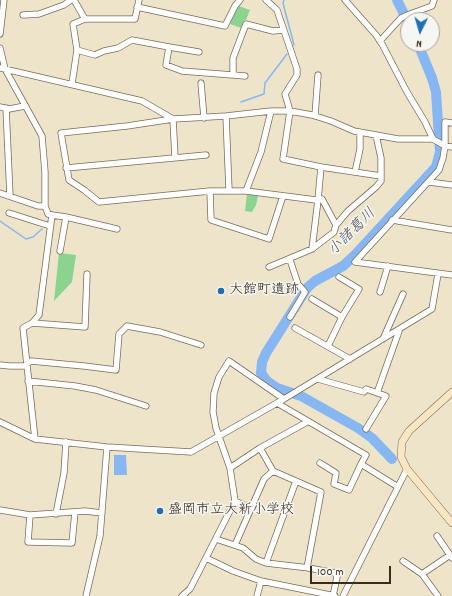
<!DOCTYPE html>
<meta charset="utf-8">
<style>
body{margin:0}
#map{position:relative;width:452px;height:596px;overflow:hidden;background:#eee4ca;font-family:Dekko,sans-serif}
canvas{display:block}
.north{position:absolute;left:400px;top:12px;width:40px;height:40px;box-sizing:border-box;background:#f6f6f2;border:1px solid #aba49d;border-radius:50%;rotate:185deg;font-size:11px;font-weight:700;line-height:16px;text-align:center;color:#3b2a1e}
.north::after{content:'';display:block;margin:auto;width:14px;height:18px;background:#1f6fb2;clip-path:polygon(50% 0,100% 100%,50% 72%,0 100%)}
.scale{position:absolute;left:310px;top:566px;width:81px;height:18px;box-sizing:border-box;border:2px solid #3b2a1e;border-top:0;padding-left:5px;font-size:12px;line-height:14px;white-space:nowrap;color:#3b2a1e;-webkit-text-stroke:3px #f6f6f2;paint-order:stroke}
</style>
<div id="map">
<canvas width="452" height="596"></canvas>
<div class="north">N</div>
<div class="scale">100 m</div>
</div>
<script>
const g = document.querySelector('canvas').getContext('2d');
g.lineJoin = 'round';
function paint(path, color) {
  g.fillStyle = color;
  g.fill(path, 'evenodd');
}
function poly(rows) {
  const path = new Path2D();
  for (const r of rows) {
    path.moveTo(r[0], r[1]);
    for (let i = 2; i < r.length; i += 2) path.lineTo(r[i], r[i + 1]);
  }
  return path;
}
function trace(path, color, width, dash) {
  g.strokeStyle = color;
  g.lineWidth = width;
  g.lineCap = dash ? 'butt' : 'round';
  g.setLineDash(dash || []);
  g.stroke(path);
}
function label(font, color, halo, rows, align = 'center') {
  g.font = font + ' Dekko,"Klee One",sans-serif';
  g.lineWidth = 3;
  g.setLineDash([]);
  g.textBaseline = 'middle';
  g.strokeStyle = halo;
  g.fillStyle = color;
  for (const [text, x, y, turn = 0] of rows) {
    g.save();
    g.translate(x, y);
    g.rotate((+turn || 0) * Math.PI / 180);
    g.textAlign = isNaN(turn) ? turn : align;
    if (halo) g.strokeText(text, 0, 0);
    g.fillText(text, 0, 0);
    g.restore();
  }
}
paint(poly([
 [239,6,250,10,246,20,244,20,241,28,230,24,235,13],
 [247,194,258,196,256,205,252,212,245,211],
 [59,253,76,255,72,282,54,301]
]), '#8bd490');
paint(poly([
 [114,455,126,455,127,475,114,475]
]), '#87b7f3');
trace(poly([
 [284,0,283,3,294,45],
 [241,102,264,94,265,83,287,54],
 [0,221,26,239,33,237,42,229]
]), '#87b7f3', 1.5);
trace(poly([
 [397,0,408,22],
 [392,459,372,438,358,428,301,396,277,388,267,381,261,373,262,362,266,353,307,288,315,281,343,266,355,255,436,167,440,152,436,92,432,78,418,44]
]), '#87b7f3', 10);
const street = poly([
 [74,0,85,19],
 [266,0,277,10,297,69,297,75,285,94,290,111,283,159,321,167,318,200,312,249],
 [345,0,376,35,382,44,407,92,425,122,433,139,445,146,452,147],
 [137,7,225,26,235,6,240,0],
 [23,15,39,14,64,5,71,0],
 [0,34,4,0],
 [380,41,401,18,410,14,432,6,434,0],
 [0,48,5,69,42,136,45,172,45,206],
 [77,50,73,24,85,19,135,19,139,0],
 [199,52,169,47,166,65,182,71,245,76],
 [0,68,142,101,173,119],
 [233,75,233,58,246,24,273,31,283,30],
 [201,83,204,118],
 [72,84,77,50,95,55,104,51,118,48,132,40,169,47],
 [0,107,9,109,25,106],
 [6,108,10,196],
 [271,111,261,152,246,191,210,191,99,202,84,190,69,180,61,133,127,126,173,119,226,116,271,111,290,111,312,115,331,121,354,131,398,139,433,139],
 [226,116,229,190],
 [315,116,318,75],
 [173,119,175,158],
 [452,123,445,122,445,146,443,158,439,170,355,262,452,275],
 [376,135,381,158,381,176],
 [321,167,381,176,381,181,376,187,348,211,336,225],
 [66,168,206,155],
 [355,172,360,149,360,132],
 [429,182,452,185],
 [210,191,211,220,269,239,283,196],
 [246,191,316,200,322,199,336,225,334,232,312,249,269,267],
 [0,193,38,206,45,206,48,214,52,215,39,315,32,323,23,328,35,439],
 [9,213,50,226],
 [52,215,66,217,60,251],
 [66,217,117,229],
 [392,220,452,230],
 [290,260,298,284,305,292,290,317],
 [380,292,388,266],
 [312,299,342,317],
 [32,323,85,327,87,274],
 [295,328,350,359],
 [383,339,403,294],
 [328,346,342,317,359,289,339,277],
 [0,365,10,366,24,366,31,361,84,366,116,370,119,334,127,326,160,332,201,345],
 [318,379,364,392,366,389,386,396,366,429],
 [28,381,75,386,96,390,146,406],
 [377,393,399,331],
 [277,403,366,455,361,464],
 [0,422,35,439,107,447,191,452,284,399,432,309,438,274],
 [260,448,273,471,321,492,307,568],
 [320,463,336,473,334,484,349,490,361,464,398,487],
 [230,468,260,448,307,422],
 [235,501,251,509],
 [0,510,30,515,85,511,102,513],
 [56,514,64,473,66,442],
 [30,515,28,542,72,543,75,512],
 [437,536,452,558],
 [216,539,243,548,256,559,266,563,309,568,335,573,337,577,333,596],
 [235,545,264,479,273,471],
 [206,558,233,571,261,581,335,596],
 [403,561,422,574,438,596],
 [266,563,296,481],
 [422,574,450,555],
 [86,596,100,536,107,447],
 [182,596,190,589,235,501,230,468,216,428,213,412,214,393,219,377,229,361,284,399],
 [257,596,261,581],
 [343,596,407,469]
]);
const secondary = poly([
 [452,392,409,431,402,442,401,457,407,469,452,523]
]);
trace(street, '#7a6b5a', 7);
trace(secondary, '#7a6b5a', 8);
trace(street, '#fff', 5.5);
trace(secondary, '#fbe6c3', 7);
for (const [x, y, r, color] of [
 [221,291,4,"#1f6fb2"],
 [160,511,4,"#1f6fb2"]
]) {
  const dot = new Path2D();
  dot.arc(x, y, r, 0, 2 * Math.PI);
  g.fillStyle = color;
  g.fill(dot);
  trace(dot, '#f6f6f2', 1.5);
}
label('14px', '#3b2a1e', '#f6f6f2', [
 ["大館町遺跡",229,291],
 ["盛岡市立大新小学校",168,511]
], 'left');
label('italic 15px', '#52545e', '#f6f6f2', [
 ["小諸葛川",353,233,-45]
]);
</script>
